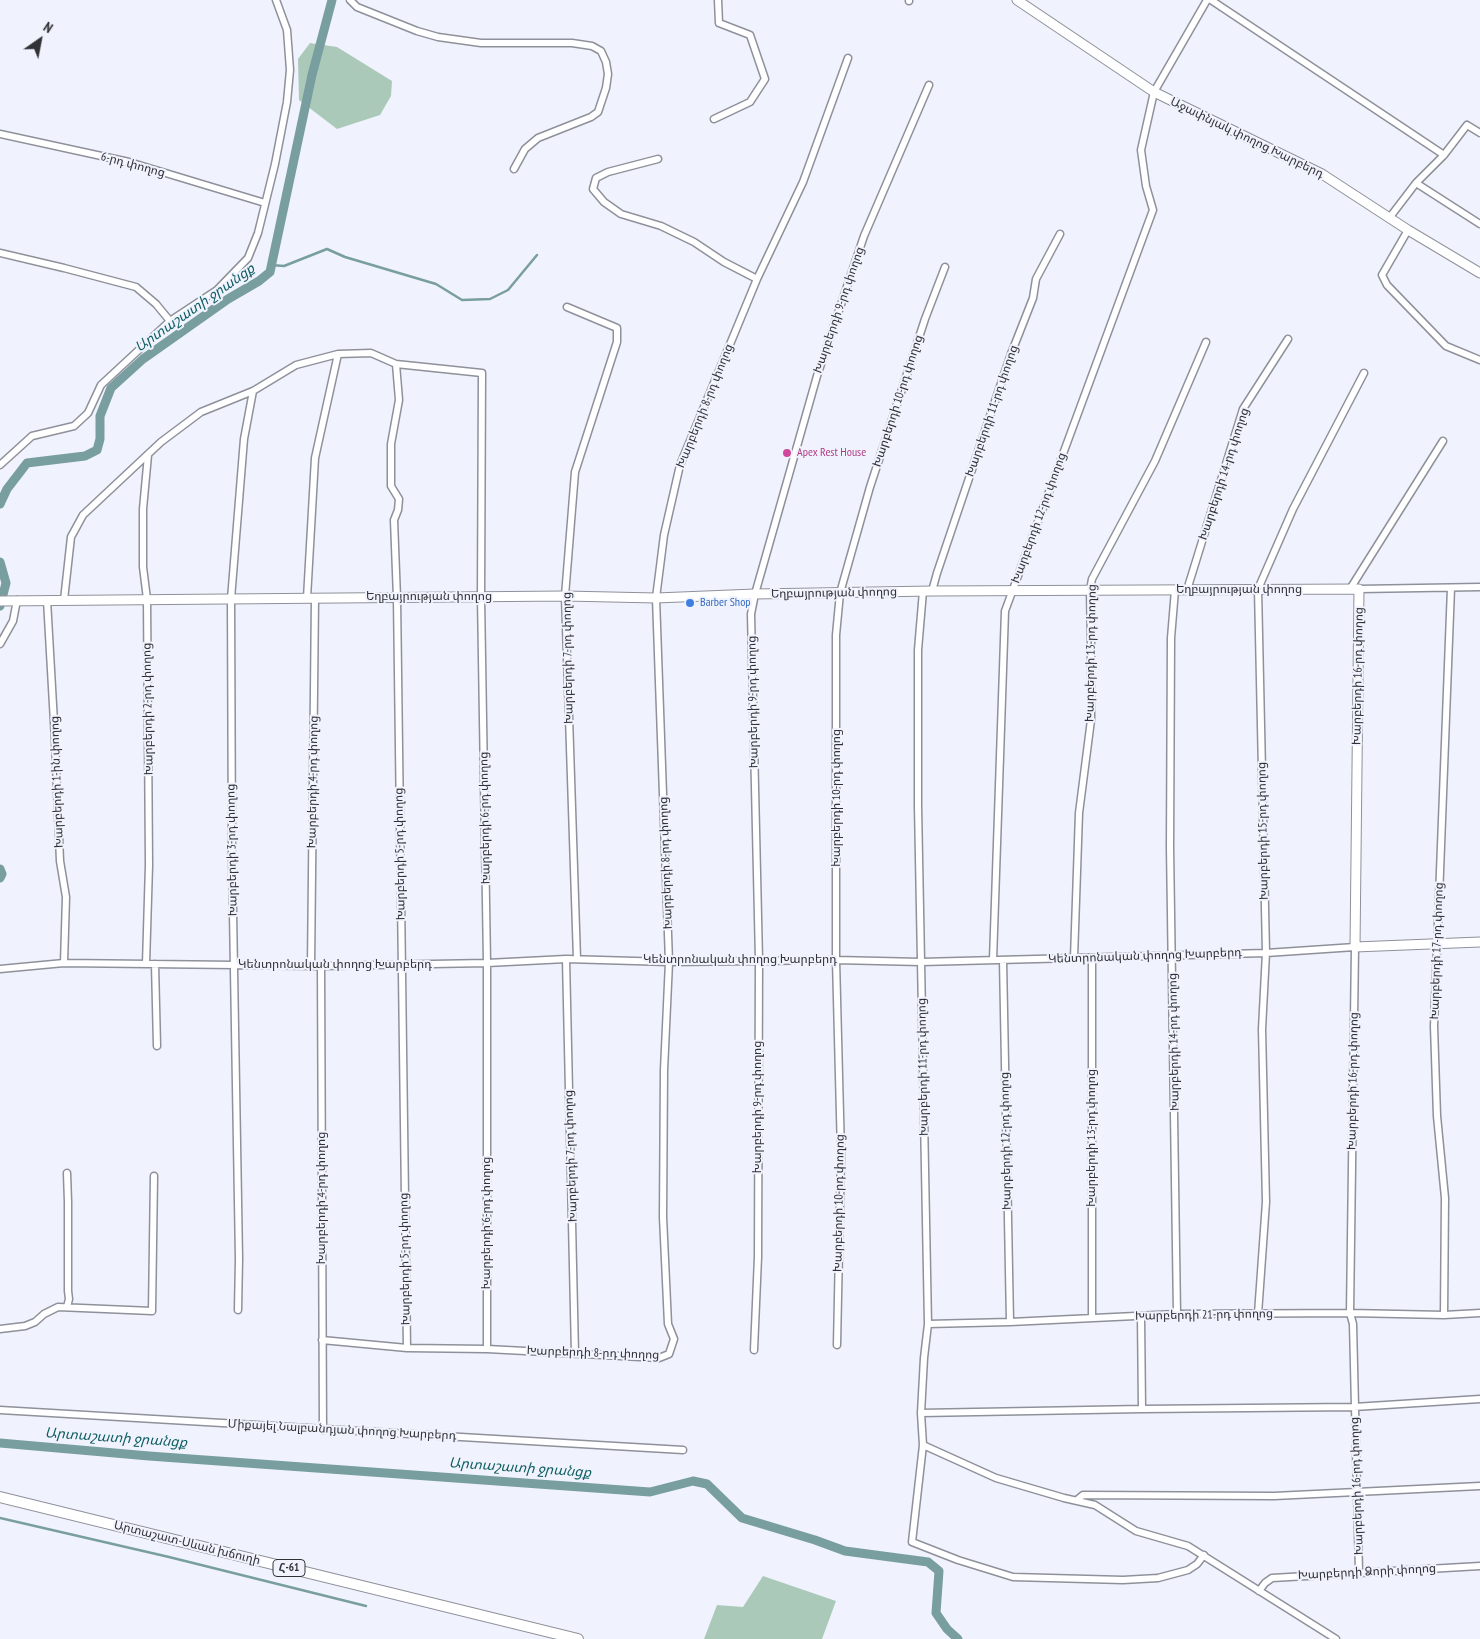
<!DOCTYPE html>
<meta charset="utf-8">
<style>
body{margin:0}
#map{position:relative;width:1480px;height:1639px;overflow:hidden;background:#f0f3fd;font-family:"PT Sans Narrow",sans-serif}
canvas{display:block}
.north{position:absolute;left:15px;top:15px;width:50px;height:50px;-webkit-text-stroke:4px #f0f3fd;paint-order:stroke;rotate:33deg;font-size:14px;font-weight:700;line-height:20px;text-align:center;color:#313236}
.north::after{content:'';display:block;margin:auto;width:18px;height:22px;background:#313236;clip-path:polygon(50% 0,100% 100%,50% 72%,0 100%)}
</style>
<div id="map">
<canvas width="1480" height="1639"></canvas>
<div class="north">N</div>
</div>
<script>
const g = document.querySelector('canvas').getContext('2d');
g.lineJoin = 'round';
function paint(path, color) {
  g.fillStyle = color;
  g.fill(path, 'evenodd');
}
function poly(rows) {
  const path = new Path2D();
  for (const r of rows) {
    path.moveTo(r[0], r[1]);
    for (let i = 2; i < r.length; i += 2) path.lineTo(r[i], r[i + 1]);
  }
  return path;
}
function trace(path, color, width, dash) {
  g.strokeStyle = color;
  g.lineWidth = width;
  g.lineCap = dash ? 'butt' : 'round';
  g.setLineDash(dash || []);
  g.stroke(path);
}
function label(font, color, halo, rows, align = 'center') {
  g.font = font + ' "PT Sans Narrow","Noto Sans Armenian",sans-serif';
  g.lineWidth = 4;
  g.setLineDash([]);
  g.textBaseline = 'middle';
  g.strokeStyle = halo;
  g.fillStyle = color;
  for (const [text, x, y, turn = 0] of rows) {
    g.save();
    g.translate(x, y);
    g.rotate((+turn || 0) * Math.PI / 180);
    g.textAlign = isNaN(turn) ? turn : align;
    if (halo) g.strokeText(text, 0, 0);
    g.fillText(text, 0, 0);
    g.restore();
  }
}
paint(poly([
 [310,43,337,47,392,81,391,96,380,115,337,129,299,100,298,59],
 [763,1576,836,1601,822,1639,704,1639,717,1605,743,1607]
]), '#abc9b9');
trace(poly([
 [271,265,284,266,327,249,345,257,436,284,462,300,490,299,508,290,537,255],
 [0,1518,169,1557,366,1606]
]), '#799e9f', 2.5);
trace(poly([
 [0,504,7,489,27,463,85,456,97,450,100,439,100,416,111,388,143,359,228,299,259,281,270,272,312,75,332,0],
 [0,562,6,583,0,606],
 [0,869,2,874,0,878],
 [0,1443,149,1456,650,1492,693,1481,707,1484,742,1518,815,1540,845,1551,928,1562,939,1571,936,1613,947,1629,958,1639]
]), '#799e9f', 9);
const street = poly([
 [350,0,357,7,417,31,438,37,481,43,572,43,592,46,601,51,606,62,608,74,606,88,598,112,591,117,538,138,525,149,514,169],
 [1211,0,1444,155],
 [909,1,909,0],
 [714,119,750,102,765,79,750,35,719,23,718,0],
 [0,134,129,162,265,203],
 [658,159,608,172,596,178,593,189,604,202,621,214,661,226,694,242,724,262,757,279],
 [1416,183,1480,224],
 [1390,217,1416,183,1444,155,1467,125,1480,133],
 [1408,230,1382,275,1387,285,1446,346,1480,360],
 [0,253,64,268,136,287,156,304,170,321],
 [567,307,617,328,617,342,575,472,565,596,577,959],
 [396,364,399,400,391,444,391,486,399,499,398,510,394,520,397,598,407,1348],
 [0,465,32,436,74,426,88,413,101,385,170,321,217,290,248,258,258,233,275,164,287,102,290,70,287,30,276,0],
 [1350,589,1443,441],
 [1359,589,1480,587],
 [1175,590,1171,638,1170,847,1177,1314],
 [1187,590,1243,409,1288,339],
 [923,591,918,650,918,806,928,1324,924,1358,921,1413,923,1445,912,1542,958,1560,1013,1577,1123,1580,1158,1578,1188,1570,1197,1564,1204,1555],
 [932,591,937,573,1011,354,1033,298,1036,279,1060,234],
 [307,598,315,458,338,354],
 [47,600,55,740,60,861,66,897,64,963],
 [64,600,71,537,83,515,161,442,201,412,253,391,296,365,338,354,371,353,396,364,482,373,481,597,487,963,487,1349],
 [0,644,13,621,17,600],
 [1074,958,1079,813,1091,720,1091,642,1090,590,1092,579,1155,461,1206,342],
 [1092,958,1092,1318],
 [566,959,575,1354],
 [993,960,1005,611,1153,210,1146,186,1141,150,1154,92,1207,0],
 [1003,960,1010,1322],
 [146,964,149,865,147,599,143,567,143,509,148,455],
 [155,964,157,1046],
 [311,966,315,598],
 [321,966,323,1430],
 [0,969,64,963,321,966,487,963,566,959,669,962,836,960,921,962,1266,953,1355,947,1350,1313,1353,1324,1359,1572],
 [67,1173,68,1202,68,1291,69,1299,67,1307],
 [238,1310,239,1259,232,854,231,599,244,439,253,391],
 [1258,1314,1266,1202,1262,1029,1266,953,1258,589,1293,509,1364,373],
 [1444,1315,1445,1198,1437,1116,1434,1026,1451,588],
 [1141,1316,1142,1409],
 [928,1324,1010,1322,1177,1314,1350,1313,1444,1315,1480,1313],
 [0,1329,25,1326,35,1322,44,1314,58,1307,152,1311,154,1176],
 [322,1340,407,1348,487,1349,659,1358,669,1354,674,1339,668,1324,663,1217,664,1070,669,962,656,598,664,535,680,465,757,279,803,182,848,58],
 [837,1345,841,1153,836,960,836,635,840,593,870,487,925,319,945,267],
 [754,1350,758,1257,759,960,751,614,755,594,817,376,864,236,929,85],
 [0,1410,683,1450],
 [921,1413,1142,1409,1354,1407,1480,1399],
 [923,1445,996,1478,1064,1498,1095,1505,1136,1531,1188,1546,1336,1639],
 [1077,1500,1083,1495,1274,1496,1480,1486],
 [1259,1591,1265,1583,1272,1578,1480,1566]
]);
const secondary = poly([
 [1017,0,1154,92,1322,174,1408,230,1480,273],
 [0,601,565,596,656,598,755,594,932,591,1359,589,1355,947,1480,942]
]);
const primary = poly([
 [0,1497,578,1639]
]);
trace(street, '#8e919a', 9);
trace(secondary, '#8e919a', 11);
trace(primary, '#8e919a', 12);
trace(street, '#fff', 6);
trace(secondary, '#fff', 9);
trace(primary, '#fff', 10);
for (const [x, y, r, color] of [
 [787,453,5,"#d1479c"],
 [690,603,5,"#3f7fe0"]
]) {
  const dot = new Path2D();
  dot.arc(x, y, r, 0, 2 * Math.PI);
  g.fillStyle = color;
  g.fill(dot);
  trace(dot, '#f0f3fd', 2);
}
for (const [x, y, w] of [
 [289,1568,32]
]) {
  const box = new Path2D();
  box.roundRect(x - w / 2, y - 8.5, w, 17, 4);
  g.fillStyle = '#f0f3fd';
  g.fill(box);
  trace(box, '#313236', 1);
}
label('bold 11px', '#313236', null, [
 ["Հ-61",289,1568]
]);
label('12px', '#313236', '#f0f3fd', [
 ["Աջափնյակ փողոց Խարբերդ",1247,138,26],
 ["6-րդ փողոց",133,165,15],
 ["Խարբերդի 9-րդ փողոց",839,310,-71],
 ["Խարբերդի 10-րդ փողոց",898,401,-72],
 ["Խարբերդի 8-րդ փողոց",705,406,-68],
 ["Խարբերդի 11-րդ փողոց",992,411,-71],
 ["Խարբերդի 14-րդ փողոց",1224,474,-72],
 ["Խարբերդի 12-րդ փողոց",1039,518,-70],
 ["Եղբայրության փողոց",1239,590],
 ["Եղբայրության փողոց",834,593,-1],
 ["Եղբայրության փողոց",429,597],
 ["Խարբերդի 13-րդ փողոց",1091,653,-89],
 ["Խարբերդի 7-րդ փողոց",568,658,-91],
 ["Խարբերդի 16-րդ փողոց",1358,676,-89],
 ["Խարբերդի 9-րդ փողոց",753,702,-91],
 ["Խարբերդի 2-րդ փողոց",148,709,-91],
 ["Խարբերդի 1-ին փողոց",57,782,-92],
 ["Խարբերդի 4-րդ փողոց",313,782,-89],
 ["Խարբերդի 10-րդ փողոց",837,798,-90],
 ["Խարբերդի 6-րդ փողոց",485,818,-91],
 ["Խարբերդի 15-րդ փողոց",1263,831,-91],
 ["Խարբերդի 3-րդ փողոց",232,850,-91],
 ["Խարբերդի 5-րդ փողոց",400,854,-91],
 ["Խարբերդի 8-րդ փողոց",666,863,-92],
 ["Խարբերդի 17-րդ փողոց",1437,951,-88],
 ["Կենտրոնական փողոց Խարբերդ",1145,956,-2],
 ["Կենտրոնական փողոց Խարբերդ",740,960],
 ["Կենտրոնական փողոց Խարբերդ",335,965],
 ["Խարբերդի 14-րդ փողոց",1174,1042,-91],
 ["Խարբերդի 11-րդ փողոց",923,1067,-91],
 ["Խարբերդի 16-րդ փողոց",1353,1081,-89],
 ["Խարբերդի 9-րդ փողոց",758,1107,-90],
 ["Խարբերդի 13-րդ փողոց",1092,1138,-90],
 ["Խարբերդի 12-րդ փողոց",1006,1141,-91],
 ["Խարբերդի 7-րդ փողոց",571,1156,-92],
 ["Խարբերդի 4-րդ փողոց",322,1198,-90],
 ["Խարբերդի 10-րդ փողոց",839,1203,-89],
 ["Խարբերդի 6-րդ փողոց",487,1223,-90],
 ["Խարբերդի 5-րդ փողոց",405,1259,-91],
 ["Խարբերդի 21-րդ փողոց",1204,1315,-1],
 ["Խարբերդի 8-րդ փողոց",593,1353,2],
 ["Միքայել Նալբանդյան փողոց Խարբերդ",342,1430,3],
 ["Խարբերդի 16-րդ փողոց",1357,1486,-92],
 ["Արտաշատ-Սևան խճուղի",187,1543,14],
 ["Խարբերդի Ձորի փողոց",1367,1572,-3]
]);
label('12px', '#b23c85', '#f0f3fd', [
 ["Apex Rest House",797,453]
], 'left');
label('12px', '#366cbe', '#f0f3fd', [
 ["Barber Shop",700,603]
], 'left');
label('italic 14px', '#115f63', '#f0f3fd', [
 ["Արտաշատի ջրանցք",195,308,-35],
 ["Արտաշատի ջրանցք",116,1438,4],
 ["Արտաշատի ջրանցք",520,1468,4]
]);
</script>
